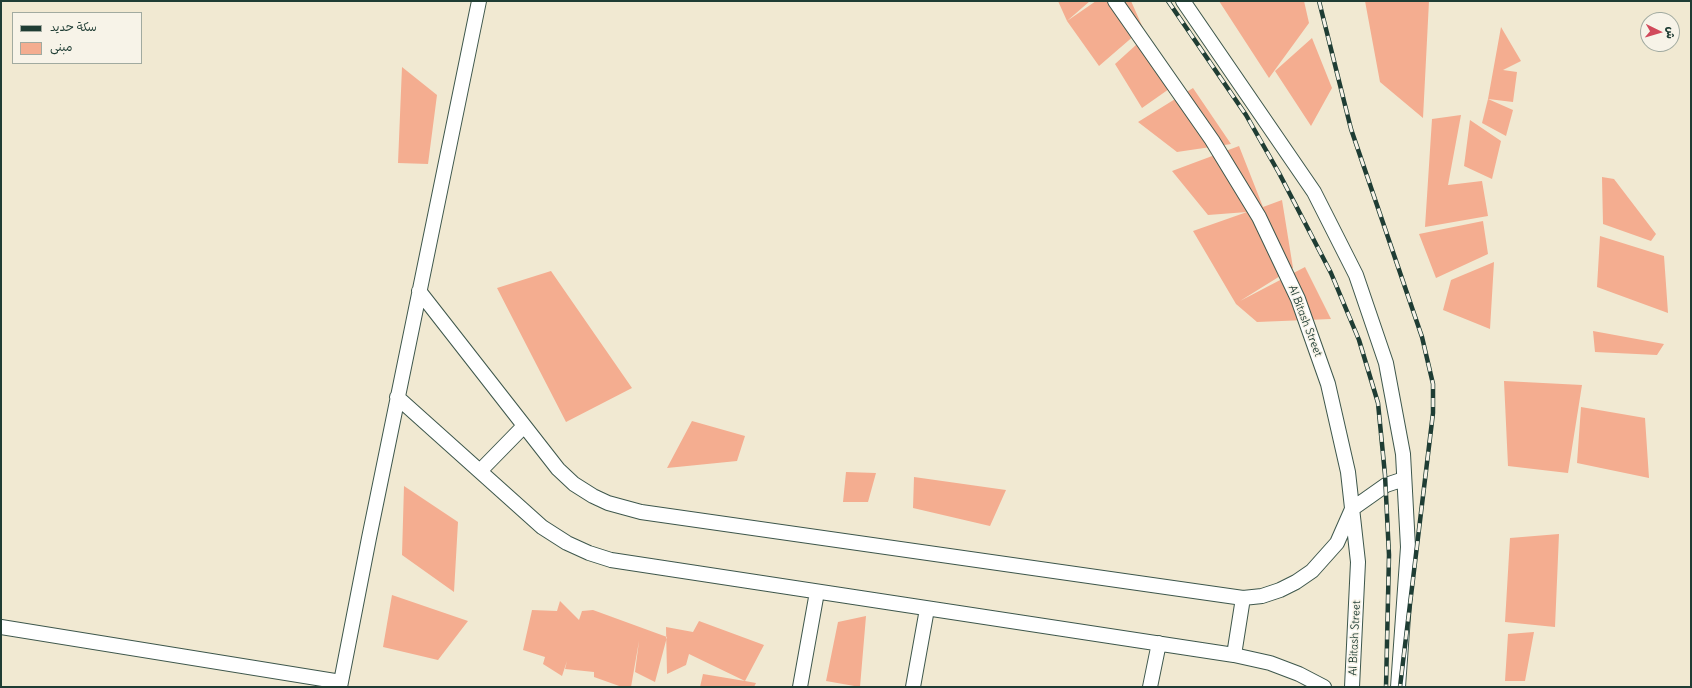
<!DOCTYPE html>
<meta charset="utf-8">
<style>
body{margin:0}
#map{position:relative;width:1692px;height:688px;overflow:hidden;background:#f1e9d2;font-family:Delius,"Playpen Sans Arabic",sans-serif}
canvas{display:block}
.frame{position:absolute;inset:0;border:2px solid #1f3d34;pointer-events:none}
.legend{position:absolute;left:12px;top:12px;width:130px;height:52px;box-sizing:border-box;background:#f7f3e8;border:1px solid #a1aaa0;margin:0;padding:5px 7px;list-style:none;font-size:12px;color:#1f3d34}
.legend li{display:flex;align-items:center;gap:8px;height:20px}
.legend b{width:20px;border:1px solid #a1aaa0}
.north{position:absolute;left:1640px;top:12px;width:40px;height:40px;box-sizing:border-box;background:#f7f3e8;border:1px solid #a1aaa0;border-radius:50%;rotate:95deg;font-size:11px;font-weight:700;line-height:16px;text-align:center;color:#1f3d34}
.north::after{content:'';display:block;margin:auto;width:14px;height:18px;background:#d1495b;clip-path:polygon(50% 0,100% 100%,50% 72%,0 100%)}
</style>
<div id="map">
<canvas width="1692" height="688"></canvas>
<div class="frame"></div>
<ul class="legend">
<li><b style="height:5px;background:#1f3d34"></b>سكة حديد</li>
<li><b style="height:11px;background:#f4ad90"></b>مبنى</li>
</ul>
<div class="north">ش</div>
</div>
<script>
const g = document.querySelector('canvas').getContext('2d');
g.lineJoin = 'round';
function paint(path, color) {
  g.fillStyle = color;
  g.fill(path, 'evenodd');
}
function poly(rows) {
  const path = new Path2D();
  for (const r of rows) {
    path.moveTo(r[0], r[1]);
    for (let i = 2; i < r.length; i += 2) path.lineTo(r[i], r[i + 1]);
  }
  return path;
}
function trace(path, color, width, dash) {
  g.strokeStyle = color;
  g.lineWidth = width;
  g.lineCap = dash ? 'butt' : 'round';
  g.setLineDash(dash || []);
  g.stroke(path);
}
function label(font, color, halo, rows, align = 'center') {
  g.font = font + ' Delius,sans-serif';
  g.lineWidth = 3;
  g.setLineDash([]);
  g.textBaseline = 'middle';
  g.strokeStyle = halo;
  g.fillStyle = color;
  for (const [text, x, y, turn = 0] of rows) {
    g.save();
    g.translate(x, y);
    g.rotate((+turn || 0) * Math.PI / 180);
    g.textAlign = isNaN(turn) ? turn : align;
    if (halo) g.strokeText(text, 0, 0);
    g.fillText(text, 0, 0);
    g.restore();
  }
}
paint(poly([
 [1058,1,1090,1,1067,21],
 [1096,1,1131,1,1143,28,1099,66,1067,21],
 [1219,1,1304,1,1309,23,1269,78],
 [1365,1,1429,1,1423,118,1380,82],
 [1501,27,1521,61,1503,70,1517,72,1513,102,1488,99],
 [1147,35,1179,82,1142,108,1115,64],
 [1312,38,1332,88,1311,126,1275,71],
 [402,67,437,95,428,164,398,163],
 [1193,88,1231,144,1177,152,1138,122],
 [1488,99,1513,110,1506,136,1482,123],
 [1461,115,1448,185,1482,181,1488,216,1425,227,1432,119],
 [1470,120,1501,141,1492,179,1464,166],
 [1239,146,1263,207,1282,200,1293,268,1240,301,1305,267,1331,319,1257,322,1236,304,1193,231,1247,212,1208,215,1172,171],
 [1602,177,1614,179,1656,234,1651,241,1603,224],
 [1483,221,1488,254,1436,278,1419,234],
 [1600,236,1664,256,1668,313,1597,287],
 [1494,262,1490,329,1443,310,1451,280],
 [551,271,632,388,566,422,497,288],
 [1593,331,1664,344,1657,355,1595,352],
 [1504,381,1582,385,1568,473,1508,466],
 [1581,407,1645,418,1649,478,1577,463],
 [692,421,745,436,737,461,667,468],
 [846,472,876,473,868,502,843,502],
 [914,477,1006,490,990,526,913,508],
 [404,486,458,522,454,592,402,555],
 [1559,534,1555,627,1505,622,1510,538],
 [392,595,468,621,438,660,383,647],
 [560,601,579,620,582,611,593,610,667,637,655,682,635,672,639,641,631,687,622,687,594,677,594,672,565,669,567,661,562,676,543,664,545,657,523,650,532,610,557,611],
 [866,616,860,687,826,681,838,622],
 [699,621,764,645,745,681,689,654,686,665,667,674,666,627,693,632],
 [1534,632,1525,681,1505,681,1508,634],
 [703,674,745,681,756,683,754,687,700,687]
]), '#f4ad90');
const service = poly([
 [1115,1,1212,140,1259,217,1298,299,1328,384,1348,472,1358,562,1352,687],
 [1183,1,1314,192,1356,275,1386,363,1403,454,1408,547,1398,687],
 [419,291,558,469,574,484,593,496,608,503,641,512,1243,598,1262,596,1280,590,1296,582,1312,571,1337,543,1352,509,1386,485,1404,479],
 [397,397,542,527,567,543,589,553,611,560,1234,655,1270,663,1299,674,1324,687],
 [480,471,524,426],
 [1,627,341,682],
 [1234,655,1243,598],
 [340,687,369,538,479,1],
 [800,687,817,592],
 [913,687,927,609],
 [1150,687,1159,643]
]);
trace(service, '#3e574c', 16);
trace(service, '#fff', 14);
const rail = poly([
 [1168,1,1246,115,1279,173,1331,273,1359,340,1378,403,1385,475,1389,555,1386,687],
 [1319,1,1351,129,1422,337,1433,384,1433,413,1400,687]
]);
trace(rail, '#1f3d34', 4.5);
trace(rail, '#f7f3e8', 3, [9]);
label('11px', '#1f3d34', '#f7f3e8', [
 ["Al Bitash Street",1305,321,69],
 ["Al Bitash Street",1355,638,-87]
]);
</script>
